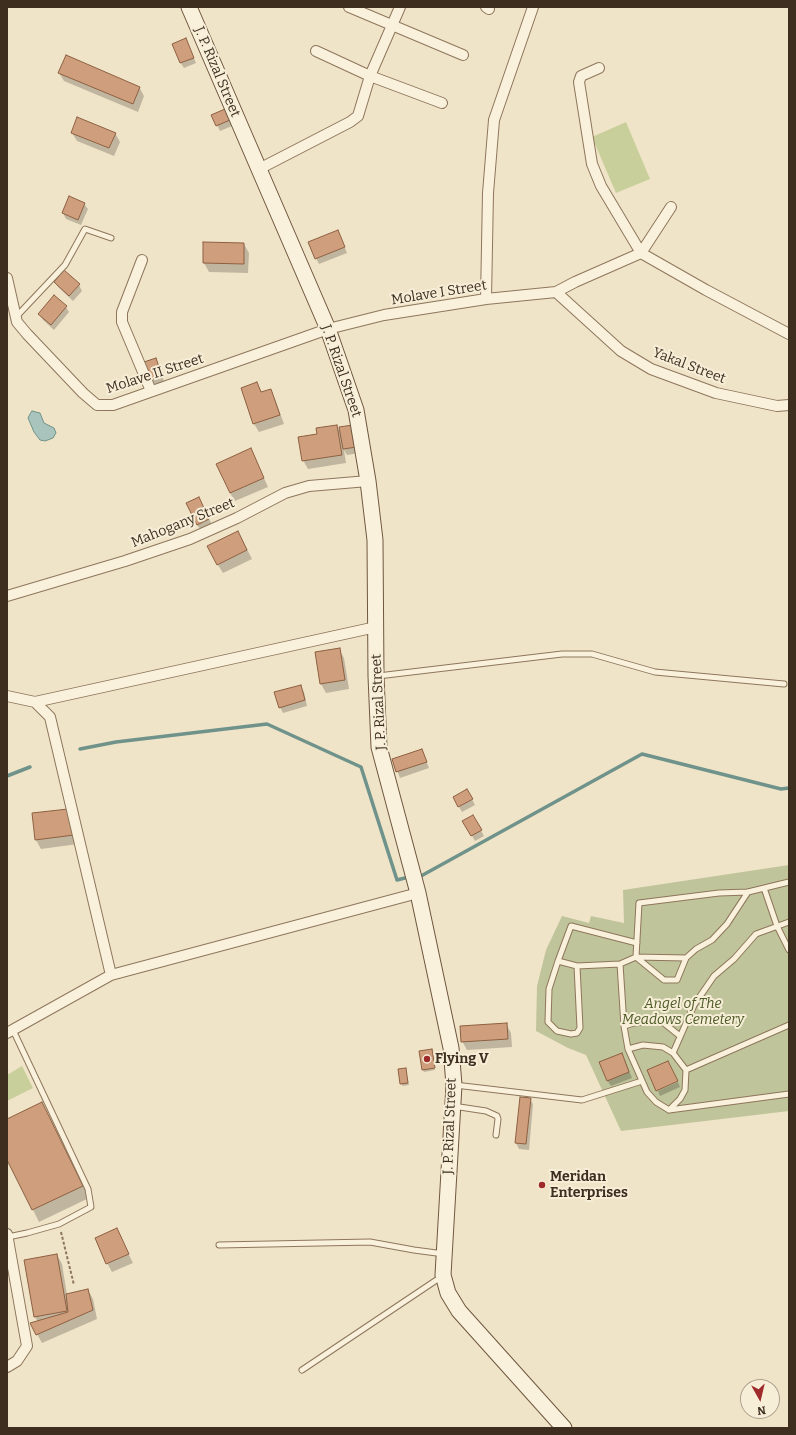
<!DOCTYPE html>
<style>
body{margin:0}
#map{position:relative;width:796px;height:1435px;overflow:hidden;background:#f0e4c8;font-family:Bitter,serif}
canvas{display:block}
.frame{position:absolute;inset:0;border:8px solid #3d2e20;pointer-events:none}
.north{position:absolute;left:740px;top:1379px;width:40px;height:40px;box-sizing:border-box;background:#f7eed8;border:1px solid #ada18e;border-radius:50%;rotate:172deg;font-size:11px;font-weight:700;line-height:16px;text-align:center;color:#3d2e20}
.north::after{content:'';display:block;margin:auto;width:14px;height:18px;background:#9e2a2b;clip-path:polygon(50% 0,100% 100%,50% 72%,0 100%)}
</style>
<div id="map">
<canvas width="796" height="1435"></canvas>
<div class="frame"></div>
<div class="north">N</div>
</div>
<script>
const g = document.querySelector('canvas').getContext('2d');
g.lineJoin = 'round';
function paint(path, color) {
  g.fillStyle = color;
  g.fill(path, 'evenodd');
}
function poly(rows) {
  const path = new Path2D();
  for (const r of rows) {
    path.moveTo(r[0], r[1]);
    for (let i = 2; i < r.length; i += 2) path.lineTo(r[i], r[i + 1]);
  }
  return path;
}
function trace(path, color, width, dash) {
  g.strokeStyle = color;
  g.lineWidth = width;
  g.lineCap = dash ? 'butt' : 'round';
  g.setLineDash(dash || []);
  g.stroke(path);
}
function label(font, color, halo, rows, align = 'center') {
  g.font = font + ' Bitter,serif';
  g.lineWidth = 4;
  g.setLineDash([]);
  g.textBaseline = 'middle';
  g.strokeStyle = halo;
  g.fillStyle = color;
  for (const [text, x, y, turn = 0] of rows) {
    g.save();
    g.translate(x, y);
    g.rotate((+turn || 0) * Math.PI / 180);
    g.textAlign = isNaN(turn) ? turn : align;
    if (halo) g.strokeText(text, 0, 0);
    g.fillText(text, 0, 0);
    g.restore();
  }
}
paint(poly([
 [626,122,650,179,616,193,592,137],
 [22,1066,33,1088,7,1101,7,1075]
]), '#c9cf9b');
paint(poly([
 [789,865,789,1111,621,1131,586,1055,568,1048,536,1031,537,986,546,950,562,916,589,923,591,916,624,923,623,890]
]), '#bfc49a');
const water = poly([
 [32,411,40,413,44,423,54,428,56,433,53,438,45,441,40,440,34,432,28,418,30,414,32,411]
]);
paint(water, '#a9c4bc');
trace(water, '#6f938a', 1);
paint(poly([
 [186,40,196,63,184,68,180,62],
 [59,73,139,87,144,96,138,112,64,81],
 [213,116,228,116,232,126,220,131],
 [72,133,115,133,120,142,114,156,77,141],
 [84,204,88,209,81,225,66,219,63,213],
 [338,231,347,253,319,264,316,258],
 [204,243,244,244,249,253,248,273,209,272,204,263],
 [65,272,79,285,82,291,73,301,58,287,55,282],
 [66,307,69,312,54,330,43,320,39,314],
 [156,359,164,381,151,386,148,380],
 [257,383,262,393,270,390,275,399,284,424,259,432,254,424,242,388],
 [337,426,341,434,340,428,359,453,347,455,344,450,346,463,308,469,303,460,318,435],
 [255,458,268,487,235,501,230,493],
 [202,504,212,525,201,530,197,525],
 [243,541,252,559,223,573,218,565],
 [339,649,344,658,349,689,326,693,321,684,316,653],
 [300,686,304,692,307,706,283,713,280,707],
 [422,750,429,768,400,778,393,760],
 [467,790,475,805,462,812,454,798],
 [68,810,78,844,41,849,36,840,34,813],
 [473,816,484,836,475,841,464,822],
 [506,1024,511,1033,512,1047,467,1050,462,1041],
 [431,1050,435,1070,424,1072,423,1070],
 [625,1060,632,1078,611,1086,607,1080],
 [405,1069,409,1085,403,1086,401,1084],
 [678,1082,680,1087,660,1096,658,1091],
 [530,1099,533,1104,529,1150,519,1149,516,1143],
 [42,1104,89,1198,39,1222,7,1157,7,1120],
 [116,1229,133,1263,112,1272,107,1263],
 [57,1255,62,1264,67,1295,88,1290,93,1299,97,1319,42,1343,37,1334,38,1322,35,1317,25,1261]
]), '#0003');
trace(poly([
 [80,749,116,742,267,724,361,767,397,880,405,878],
 [7,776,30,767],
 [421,876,642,754,781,789,789,788]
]), '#6f938a', 3.5);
const building = poly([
 [186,38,194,58,180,63,172,44,186,38],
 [66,55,140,87,133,104,58,73,66,55],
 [225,109,230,120,216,126,211,115,225,109],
 [77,117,116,133,109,148,71,133,77,117],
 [69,196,85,203,78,220,62,213,69,196],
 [338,230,345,247,315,259,308,242,338,230],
 [203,242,244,243,244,264,203,263,203,242],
 [64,270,80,284,69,296,54,282,64,270],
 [54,295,67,306,51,325,38,314,54,295],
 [156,358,162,376,147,381,141,363,156,358],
 [257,382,261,392,271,389,280,415,253,424,241,388,257,382],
 [337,425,342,455,302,461,298,437,317,434,316,428,337,425],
 [353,425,357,447,343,449,339,427,353,425],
 [251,448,264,478,230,493,216,464,251,448],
 [199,497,209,519,197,525,186,503,199,497],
 [238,531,247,550,217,565,207,546,238,531],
 [340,648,345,680,320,684,315,652,340,648],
 [301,685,305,700,279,708,274,692,301,685],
 [422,749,427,762,396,772,392,759,422,749],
 [467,789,473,799,458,807,453,797,467,789],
 [68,809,74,835,35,840,32,813,68,809],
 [473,815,482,830,471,836,462,821,473,815],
 [507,1023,508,1039,461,1042,460,1026,507,1023],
 [432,1049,435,1068,422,1070,419,1051,432,1049],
 [622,1053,629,1072,607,1081,599,1062,622,1053],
 [668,1061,678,1081,656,1091,647,1070,668,1061],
 [406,1068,408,1083,400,1084,398,1069,406,1068],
 [520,1097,531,1098,526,1144,515,1143,520,1097],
 [42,1102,83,1186,32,1210,7,1160,7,1119,42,1102],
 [117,1228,129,1254,106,1264,95,1238,117,1228],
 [57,1254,67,1311,34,1317,24,1260,57,1254],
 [88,1289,93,1310,36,1335,30,1323,68,1312,66,1294,88,1289]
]);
paint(building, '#cf9f7d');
trace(building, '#8d5f41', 1);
const service = poly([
 [16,317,65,265,85,229,111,238],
 [378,676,562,654,592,654,655,672,784,684],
 [764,888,777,926,789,950],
 [686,958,677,980,664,980,636,957,639,903,719,893,748,892,789,882],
 [558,961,577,966,620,964,636,957,686,958,696,949,712,940,727,924,748,892],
 [620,964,624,1026,628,1049,647,1092,656,1102,669,1110,789,1094],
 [577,966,580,1028,577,1033,571,1034,557,1031,548,1022,549,989,558,961,571,926,637,943],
 [624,1026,634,1023,660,1020,680,1036],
 [628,1049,643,1045,663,1047,673,1053,686,1070,685,1090,680,1099,669,1110],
 [673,1053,694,1005,714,976,734,959,756,934,789,922],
 [686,1070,789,1025],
 [455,1085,582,1100,642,1081],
 [453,1106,486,1111,497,1116,498,1119,496,1135],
 [8,1237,27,1233,59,1224,91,1207,88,1189,13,1030],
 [219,1245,370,1242,414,1250,444,1254],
 [302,1370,441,1277]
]);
const minor = poly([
 [349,7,463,55],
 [486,7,489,9],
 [316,51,370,76,442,103],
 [599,68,581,76,579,82,592,164,601,186,641,253,706,290,789,334],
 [259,169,350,122,358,116,370,76,400,7],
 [142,260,122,312,122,322,151,391],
 [7,278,17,322,27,334,83,393,97,405,113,405,328,329,384,315,486,299,556,292,575,282,641,253,671,207],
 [556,292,621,351,651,369,716,393,777,406,789,405],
 [486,299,488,193,494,120,533,7],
 [7,596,125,561,190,539,237,518,285,493,309,486,368,481],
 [7,696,35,702,50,717,111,975],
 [35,702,376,627],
 [7,1033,111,975,418,893],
 [7,1234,27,1346,17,1361,7,1367]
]);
const secondary = poly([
 [189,7,328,329,356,410,368,481,375,540,376,676,379,747,418,893,451,1048,454,1085,443,1275,448,1293,459,1311,564,1428]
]);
trace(service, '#8d765c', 7);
trace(minor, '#8d765c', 12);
trace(secondary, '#6f573f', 17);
trace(poly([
 [61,1232,74,1285]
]), '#8d765c', 2, [3, 2]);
trace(service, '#faf1dc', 5);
trace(minor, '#faf1dc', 10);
trace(secondary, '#faf1dc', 15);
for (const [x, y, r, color] of [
 [427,1059,4,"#9e2a2b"],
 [542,1185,4,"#9e2a2b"]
]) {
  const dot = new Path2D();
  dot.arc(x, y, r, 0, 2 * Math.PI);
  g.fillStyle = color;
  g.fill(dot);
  trace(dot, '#f7eed8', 1.5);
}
label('14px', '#3d2e20', '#f7eed8', [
 ["J. P. Rizal Street",217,72,67],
 ["Molave I Street",439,293,-9],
 ["Yakal Street",689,366,21],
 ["J. P. Rizal Street",341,371,71],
 ["Molave II Street",155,374,-18],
 ["Mahogany Street",183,523,-22],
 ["J. P. Rizal Street",379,702,-93],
 ["J. P. Rizal Street",450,1126,-88]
]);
label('italic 14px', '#4d5a26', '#f7eed8', [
 ["Angel of The",683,1004],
 ["Meadows Cemetery",683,1020]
]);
label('bold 14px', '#3d2e20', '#f7eed8', [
 ["Flying V",435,1059],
 ["Meridan",550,1177],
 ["Enterprises",550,1193]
], 'left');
</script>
